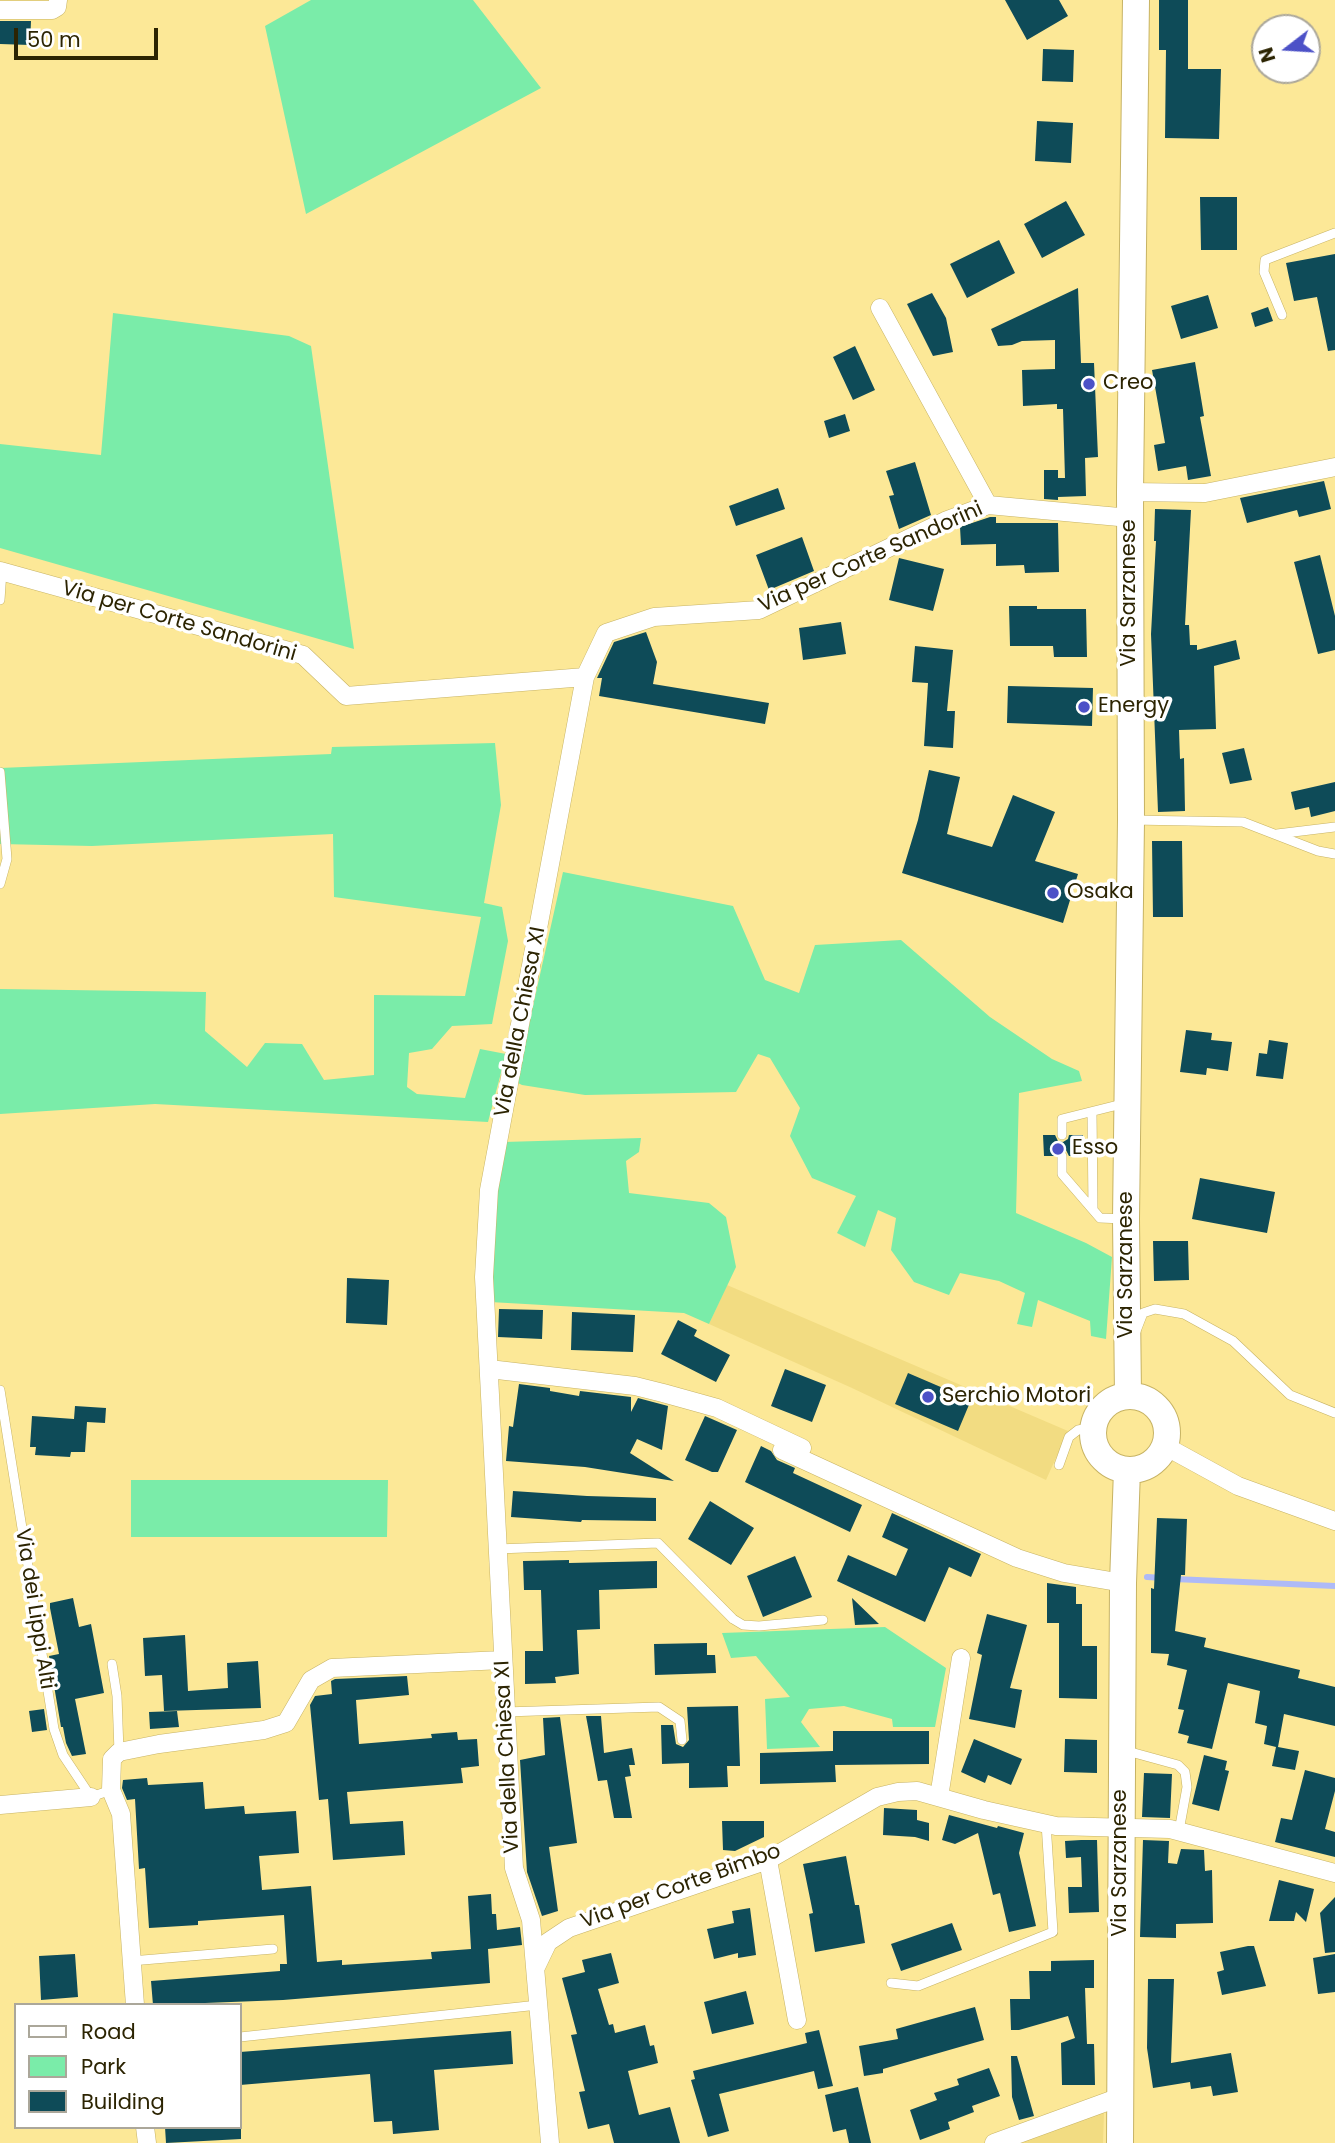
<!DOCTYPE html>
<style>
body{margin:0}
#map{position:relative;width:1335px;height:2143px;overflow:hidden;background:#fce897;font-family:Poppins,sans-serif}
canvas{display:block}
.legend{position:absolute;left:14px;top:2003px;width:228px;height:126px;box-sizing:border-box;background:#fff;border:2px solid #aba79a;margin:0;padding:9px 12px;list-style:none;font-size:21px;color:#2c2402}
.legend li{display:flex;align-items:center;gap:14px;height:35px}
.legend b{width:35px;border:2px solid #aba79a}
.north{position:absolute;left:1251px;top:14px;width:70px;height:70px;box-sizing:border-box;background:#fff;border:2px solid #aba79a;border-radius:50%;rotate:253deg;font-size:19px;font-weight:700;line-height:28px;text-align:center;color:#2c2402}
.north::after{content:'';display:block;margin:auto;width:24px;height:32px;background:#4c51c7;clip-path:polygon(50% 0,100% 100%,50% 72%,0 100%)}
.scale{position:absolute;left:14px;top:28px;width:144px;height:32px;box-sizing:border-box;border:4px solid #2c2402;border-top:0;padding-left:9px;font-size:21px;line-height:24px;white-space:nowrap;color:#2c2402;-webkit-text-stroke:5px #fff;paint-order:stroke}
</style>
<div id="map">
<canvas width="1335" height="2143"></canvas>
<ul class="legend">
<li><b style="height:9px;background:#fff"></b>Road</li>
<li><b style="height:19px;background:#7aeca9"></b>Park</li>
<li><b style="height:19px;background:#0e4b58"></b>Building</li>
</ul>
<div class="north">N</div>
<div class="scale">50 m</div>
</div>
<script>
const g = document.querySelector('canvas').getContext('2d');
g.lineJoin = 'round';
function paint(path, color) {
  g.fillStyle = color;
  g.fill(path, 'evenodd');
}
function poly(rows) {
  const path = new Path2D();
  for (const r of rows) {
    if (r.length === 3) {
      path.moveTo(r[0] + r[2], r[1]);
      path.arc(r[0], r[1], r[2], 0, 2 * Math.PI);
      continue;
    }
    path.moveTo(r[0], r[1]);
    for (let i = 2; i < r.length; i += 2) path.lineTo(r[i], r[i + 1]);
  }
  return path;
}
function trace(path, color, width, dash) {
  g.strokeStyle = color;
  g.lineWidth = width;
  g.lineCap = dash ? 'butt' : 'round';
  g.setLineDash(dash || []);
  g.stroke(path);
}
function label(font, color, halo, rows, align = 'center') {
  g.font = font + ' Poppins,sans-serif';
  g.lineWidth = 7;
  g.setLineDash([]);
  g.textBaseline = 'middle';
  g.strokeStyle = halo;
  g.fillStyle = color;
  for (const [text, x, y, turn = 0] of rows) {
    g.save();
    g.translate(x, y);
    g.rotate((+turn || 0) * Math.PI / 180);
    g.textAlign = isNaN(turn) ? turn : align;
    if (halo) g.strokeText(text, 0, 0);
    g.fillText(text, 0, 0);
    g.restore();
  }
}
paint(poly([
 [727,1285,1068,1431,1046,1480,852,1388,709,1324],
 [1104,2112,1103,2143,1016,2143]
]), '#f2dc82');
paint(poly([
 [311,0,473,0,541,88,306,214,265,26],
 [113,313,289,336,311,346,354,649,0,548,0,444,101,455],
 [495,743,501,805,484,903,502,907,508,941,492,1024,452,1026,432,1049,409,1053,407,1087,417,1094,465,1098,480,1049,506,1054,488,1122,155,1104,0,1114,0,989,206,992,205,1031,247,1067,265,1043,302,1044,324,1080,374,1075,374,995,465,996,481,917,334,897,333,834,92,846,0,844,0,768,331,754,332,747],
 [563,872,733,906,765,980,799,993,815,945,901,940,990,1017,1052,1059,1079,1071,1082,1081,1019,1093,1016,1213,1086,1243,1112,1257,1106,1339,1091,1336,1090,1321,1038,1300,1032,1327,1017,1324,1025,1293,999,1281,960,1273,949,1295,914,1282,891,1250,896,1218,878,1210,865,1247,837,1233,856,1196,812,1178,790,1136,800,1108,770,1058,758,1054,736,1092,585,1095,522,1085,516,1082],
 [641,1138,639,1152,626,1161,629,1193,709,1203,726,1217,736,1267,709,1324,684,1313,490,1302,493,1192,504,1142],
 [131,1480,388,1480,387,1537,131,1537],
 [885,1627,946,1668,935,1727,893,1727,892,1719,844,1706,809,1709,801,1722,820,1747,767,1749,765,1699,790,1697,756,1656,731,1658,722,1633]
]), '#7aeca9');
trace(poly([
 [1147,1577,1163,1578],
 [1174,1579,1335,1586]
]), '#aebaf7', 6);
paint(poly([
 [1005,0,1059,0,1068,16,1027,40],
 [1159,0,1188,0,1188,69,1221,69,1219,139,1165,138,1166,50,1159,50],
 [0,21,31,21,30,45,0,44],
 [1043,49,1074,50,1073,82,1042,81],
 [1037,121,1073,123,1071,163,1035,161],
 [1200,197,1237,197,1237,250,1201,250],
 [1066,201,1085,235,1042,258,1024,224],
 [999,240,1015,273,967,298,950,264],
 [1335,254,1335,350,1328,351,1317,297,1294,301,1286,263],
 [1078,288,1081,363,1094,363,1098,457,1085,458,1086,496,1058,497,1058,500,1044,499,1044,470,1058,470,1058,478,1065,478,1063,409,1057,409,1057,404,1023,406,1022,370,1055,369,1055,340,1022,341,1012,345,998,346,991,329],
 [932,293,946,318,953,352,933,356,907,304],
 [1208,295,1218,328,1181,339,1171,306],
 [1268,307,1273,321,1255,327,1251,313],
 [855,346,875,390,853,400,833,357],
 [1195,362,1204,416,1200,417,1211,476,1188,480,1186,466,1158,471,1154,445,1165,443,1152,370],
 [845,414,850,431,829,438,824,421],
 [915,462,931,515,899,529,889,496,894,495,886,471],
 [1324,481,1331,509,1299,517,1297,510,1247,523,1240,498],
 [778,488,785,509,736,526,729,506],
 [1155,509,1191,510,1185,625,1189,625,1190,645,1197,645,1197,650,1236,640,1240,659,1214,666,1216,729,1179,730,1180,759,1184,758,1185,811,1158,812,1151,634,1156,541,1154,541],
 [990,517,996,517,996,523,1058,523,1059,572,1025,573,1024,565,996,566,996,544,961,545,960,527],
 [802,537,814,571,769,590,756,555],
 [1320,555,1335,616,1335,650,1318,654,1294,562],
 [899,558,944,569,933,611,889,600],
 [1009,606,1037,606,1037,609,1086,609,1087,657,1054,657,1053,646,1010,646],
 [841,622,846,654,803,660,799,628],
 [646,632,657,662,653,684,769,703,765,724,599,696,602,678,597,678,614,642],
 [915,646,953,650,947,711,955,711,953,748,924,746,928,683,912,682],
 [1008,686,1093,688,1092,726,1007,723],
 [1244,748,1252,780,1230,784,1222,753],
 [929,770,960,777,947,834,992,847,1013,795,1055,812,1035,861,1078,874,1063,923,902,873,918,820],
 [1335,782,1335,811,1311,817,1309,807,1295,810,1291,792],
 [1152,841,1182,841,1183,917,1153,917],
 [1186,1030,1212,1033,1211,1040,1232,1042,1228,1071,1207,1068,1206,1075,1180,1072],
 [1269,1040,1288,1043,1283,1079,1256,1076,1259,1053,1267,1054],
 [1043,1135,1055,1135,1058,1141,1063,1142,1068,1139,1069,1135,1083,1135,1083,1156,1069,1156,1066,1150,1061,1149,1056,1152,1055,1156,1044,1156],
 [1200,1178,1275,1192,1267,1233,1192,1219],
 [1153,1241,1188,1241,1189,1280,1154,1281],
 [347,1278,389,1280,387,1325,346,1323],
 [499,1309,543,1310,542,1339,498,1337],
 [572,1312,635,1315,633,1352,571,1350],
 [678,1320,697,1330,694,1336,730,1355,716,1382,661,1354],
 [785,1369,826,1385,812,1422,771,1406],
 [908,1373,971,1400,958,1431,895,1404],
 [519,1384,550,1388,550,1391,579,1396,580,1391,631,1397,631,1412,638,1398,668,1406,662,1450,637,1439,630,1453,674,1481,585,1467,506,1461,509,1426,513,1427],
 [75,1406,106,1408,105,1423,87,1422,85,1452,71,1452,70,1457,35,1455,36,1447,30,1447,32,1416,74,1419],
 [705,1416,737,1430,718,1472,712,1472,685,1460],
 [761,1446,771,1451,777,1460,795,1468,793,1473,862,1505,850,1532,745,1482],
 [513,1491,587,1496,656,1498,656,1521,582,1520,581,1522,511,1517],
 [710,1501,754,1528,731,1565,688,1539],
 [892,1513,981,1554,971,1577,949,1567,925,1622,837,1581,848,1555,896,1576,908,1549,882,1537],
 [1157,1518,1187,1519,1185,1575,1181,1575,1175,1631,1206,1638,1204,1647,1300,1670,1298,1678,1335,1687,1335,1726,1284,1714,1278,1747,1299,1751,1295,1770,1272,1766,1276,1747,1264,1744,1267,1726,1255,1723,1260,1691,1228,1683,1212,1749,1187,1743,1189,1736,1178,1733,1184,1710,1178,1709,1187,1670,1167,1665,1169,1654,1151,1653,1151,1588,1154,1589],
 [795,1556,812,1597,763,1617,747,1576],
 [569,1560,569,1563,657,1561,657,1588,599,1590,600,1629,577,1630,579,1674,555,1677,556,1683,525,1684,525,1651,543,1651,541,1590,524,1590,523,1561],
 [1047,1583,1076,1587,1076,1604,1082,1604,1082,1646,1097,1646,1097,1699,1059,1698,1059,1623,1047,1623],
 [73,1598,79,1627,91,1624,104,1693,75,1699,86,1754,72,1756,66,1743,63,1727,61,1727,49,1656,59,1654,50,1608,50,1603],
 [852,1598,879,1624,855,1625],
 [987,1614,1027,1625,1010,1688,1022,1690,1015,1728,969,1719,982,1655,977,1653],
 [185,1635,188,1691,228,1688,227,1663,258,1661,261,1708,164,1711,162,1675,145,1676,143,1638],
 [707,1643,707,1655,715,1655,716,1673,655,1675,654,1644],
 [407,1676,409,1695,356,1700,359,1744,432,1738,431,1734,457,1732,458,1740,477,1739,479,1766,461,1768,463,1783,347,1792,350,1824,403,1821,405,1855,333,1860,328,1799,319,1800,310,1705,315,1696,332,1694,331,1681,335,1679],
 [738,1706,740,1766,727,1766,728,1787,689,1788,689,1763,662,1764,661,1725,673,1725,676,1744,683,1747,689,1740,687,1707],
 [44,1709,47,1730,32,1732,29,1711],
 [177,1711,179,1727,150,1729,149,1712],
 [586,1716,601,1716,604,1753,632,1748,635,1765,629,1765,631,1776,625,1777,632,1818,614,1818,607,1780,598,1781],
 [560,1717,577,1843,549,1847,558,1911,542,1916,527,1872,520,1760,545,1755,543,1718],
 [833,1731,929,1731,929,1764,835,1765,836,1782,760,1784,760,1753,833,1751],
 [974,1739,1022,1759,1011,1785,988,1775,985,1783,961,1772],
 [1065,1739,1097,1740,1097,1773,1064,1772],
 [1204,1755,1227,1761,1225,1770,1229,1771,1219,1811,1192,1804],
 [1305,1770,1335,1778,1335,1791,1325,1829,1335,1832,1335,1857,1275,1842,1281,1818,1292,1820],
 [1144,1773,1172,1774,1170,1818,1142,1817],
 [147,1778,148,1785,203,1782,205,1809,244,1806,245,1814,296,1811,299,1853,259,1856,262,1890,311,1886,317,1962,342,1960,342,1965,432,1959,431,1952,471,1949,468,1896,491,1894,492,1914,496,1914,497,1930,520,1927,522,1945,488,1949,490,1983,283,2000,153,2005,151,1981,280,1971,280,1964,287,1964,284,1915,198,1921,198,1925,149,1928,145,1868,139,1869,135,1799,127,1800,122,1788,123,1780],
 [884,1808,917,1810,917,1820,929,1823,929,1841,915,1837,883,1835],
 [949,1815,997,1828,998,1826,1024,1833,1019,1853,1036,1926,1009,1932,1000,1893,993,1895,978,1833,955,1844,942,1840],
 [722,1821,764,1821,764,1837,735,1851,723,1850],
 [1081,1840,1097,1840,1099,1912,1069,1913,1068,1887,1082,1887,1081,1857,1066,1858,1065,1841],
 [1143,1840,1169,1841,1168,1863,1177,1864,1181,1849,1204,1850,1205,1871,1212,1870,1213,1923,1176,1924,1176,1938,1140,1937],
 [846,1856,855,1905,859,1905,865,1943,815,1952,809,1914,813,1913,803,1864],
 [1279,1880,1314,1889,1306,1922,1296,1912,1294,1921,1269,1921],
 [1335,1897,1335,1952,1325,1953,1320,1913],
 [750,1908,756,1955,738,1958,738,1953,714,1959,707,1929,734,1923,732,1911],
 [952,1923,962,1950,901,1971,891,1944],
 [1248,1946,1254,1946,1266,1986,1222,1995,1217,1972,1224,1970,1220,1952],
 [611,1953,619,1983,598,1989,609,2025,613,2024,615,2033,645,2025,650,2046,654,2045,658,2063,628,2071,639,2115,670,2107,680,2143,614,2143,609,2124,588,2129,579,2092,585,2091,571,2035,577,2034,562,1978,585,1972,582,1960],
 [75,1954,78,1997,41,2000,39,1956],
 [1335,1954,1335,1992,1318,1994,1313,1958],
 [1094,1960,1094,1988,1085,1988,1087,2044,1094,2044,1095,2085,1062,2085,1061,2043,1075,2038,1068,2016,1019,2030,1011,2030,1010,1999,1030,1999,1029,1971,1051,1971,1051,1961],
 [1148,1979,1174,1979,1171,2063,1231,2053,1238,2092,1213,2096,1211,2086,1191,2089,1190,2082,1153,2088,1147,2048],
 [746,1991,754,2024,712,2034,704,2002],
 [975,2007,984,2040,883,2069,883,2073,864,2076,859,2046,898,2039,896,2029],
 [819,2030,833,2086,818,2089,814,2071,719,2094,729,2131,708,2137,691,2080,695,2079,693,2071,807,2043,805,2033],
 [511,2031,513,2064,434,2070,439,2130,393,2134,392,2121,374,2122,370,2074,240,2085,240,2052],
 [1011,2056,1017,2056,1034,2116,1019,2120,1012,2097],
 [989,2068,1000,2096,972,2106,974,2112,948,2122,950,2129,920,2140,910,2110,937,2100,934,2093,959,2085,957,2079],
 [858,2087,871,2143,849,2143,846,2129,833,2132,825,2095],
 [165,2127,241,2127,241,2139,166,2143]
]), '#0e4b58');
const service = poly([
 [1282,315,1264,272,1265,260,1335,233],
 [0,600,2,571],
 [0,772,7,859,0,884],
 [1132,820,1243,822,1318,851,1335,854],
 [1277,834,1335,827],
 [1092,1112,1093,1208],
 [1062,1135,1062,1119,1126,1103],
 [1062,1156,1062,1174,1100,1218,1124,1219],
 [1136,1331,1143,1313,1155,1309,1184,1314,1233,1341,1290,1395,1335,1413],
 [0,1390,54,1729,63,1755,91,1797,111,1790],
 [1059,1465,1069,1437,1078,1430,1094,1427],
 [497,1549,658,1543,733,1619,743,1625,759,1626,823,1620],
 [112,1664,117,1696,119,1752],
 [505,1712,659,1707,680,1721,682,1740],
 [1127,1751,1178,1765,1185,1772,1187,1787,1179,1831],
 [131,1961,273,1949],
 [891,1983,918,1986,1053,1932,1046,1823],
 [240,2037,538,2005]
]);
const minor = poly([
 [0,10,52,10,57,7,58,0],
 [880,308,988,505],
 [1130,492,1205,493,1335,467],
 [0,571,303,655,346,696,585,677,606,633,654,617,759,610,945,521,988,505,1130,518],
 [489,1369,635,1386,663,1393,717,1408,802,1448],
 [1165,1446,1238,1486,1335,1521],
 [782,1450,1017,1558,1064,1573,1123,1583],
 [939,1797,961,1658],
 [0,1805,91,1797],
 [768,1860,797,2020],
 [536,1967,548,1942,569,1928,768,1860,877,1797,898,1792,917,1791,984,1810,1056,1826,1170,1829,1335,1873],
 [135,2005,121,1814,111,1790,112,1759,119,1752,159,1744,264,1730,286,1723,311,1680,332,1668,502,1660],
 [145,2127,147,2143],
 [550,2143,531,1920,514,1868,484,1277,489,1190,585,677],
 [994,2143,1120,2097]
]);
const primary = poly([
 [1128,1396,1126,1219,1131,820,1130,492,1136,0],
 [1130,1433,37],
 [1120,2143,1123,1583,1127,1470]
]);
trace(service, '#c7b364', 10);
trace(minor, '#c7b364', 19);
trace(primary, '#c7b364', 28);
trace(service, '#fff', 9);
trace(minor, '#fff', 18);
trace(primary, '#fff', 26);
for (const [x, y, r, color] of [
 [1089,384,7,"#4c51c7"],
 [1084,707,7,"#4c51c7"],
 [1053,893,7,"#4c51c7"],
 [1058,1149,7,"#4c51c7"],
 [928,1397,7,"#4c51c7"]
]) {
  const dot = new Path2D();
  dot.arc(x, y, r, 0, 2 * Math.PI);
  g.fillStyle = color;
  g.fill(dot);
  trace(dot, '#fff', 2.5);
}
label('21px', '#2c2402', '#fff', [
 ["Creo",1103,384],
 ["Energy",1098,707],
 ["Osaka",1067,893],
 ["Esso",1072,1149],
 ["Serchio Motori",942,1397]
], 'left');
label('21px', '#2c2402', '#fff', [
 ["Via per Corte Sandorini",871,558,-24],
 ["Via Sarzanese",1130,593,-90],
 ["Via per Corte Sandorini",179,622,16],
 ["Via della Chiesa XI",521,1022,-79],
 ["Via Sarzanese",1127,1265,-90],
 ["Via dei Lippi Alti",34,1609,81],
 ["Via della Chiesa XI",508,1757,-93],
 ["Via Sarzanese",1121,1863,-90],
 ["Via per Corte Bimbo",681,1887,-20]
]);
</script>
